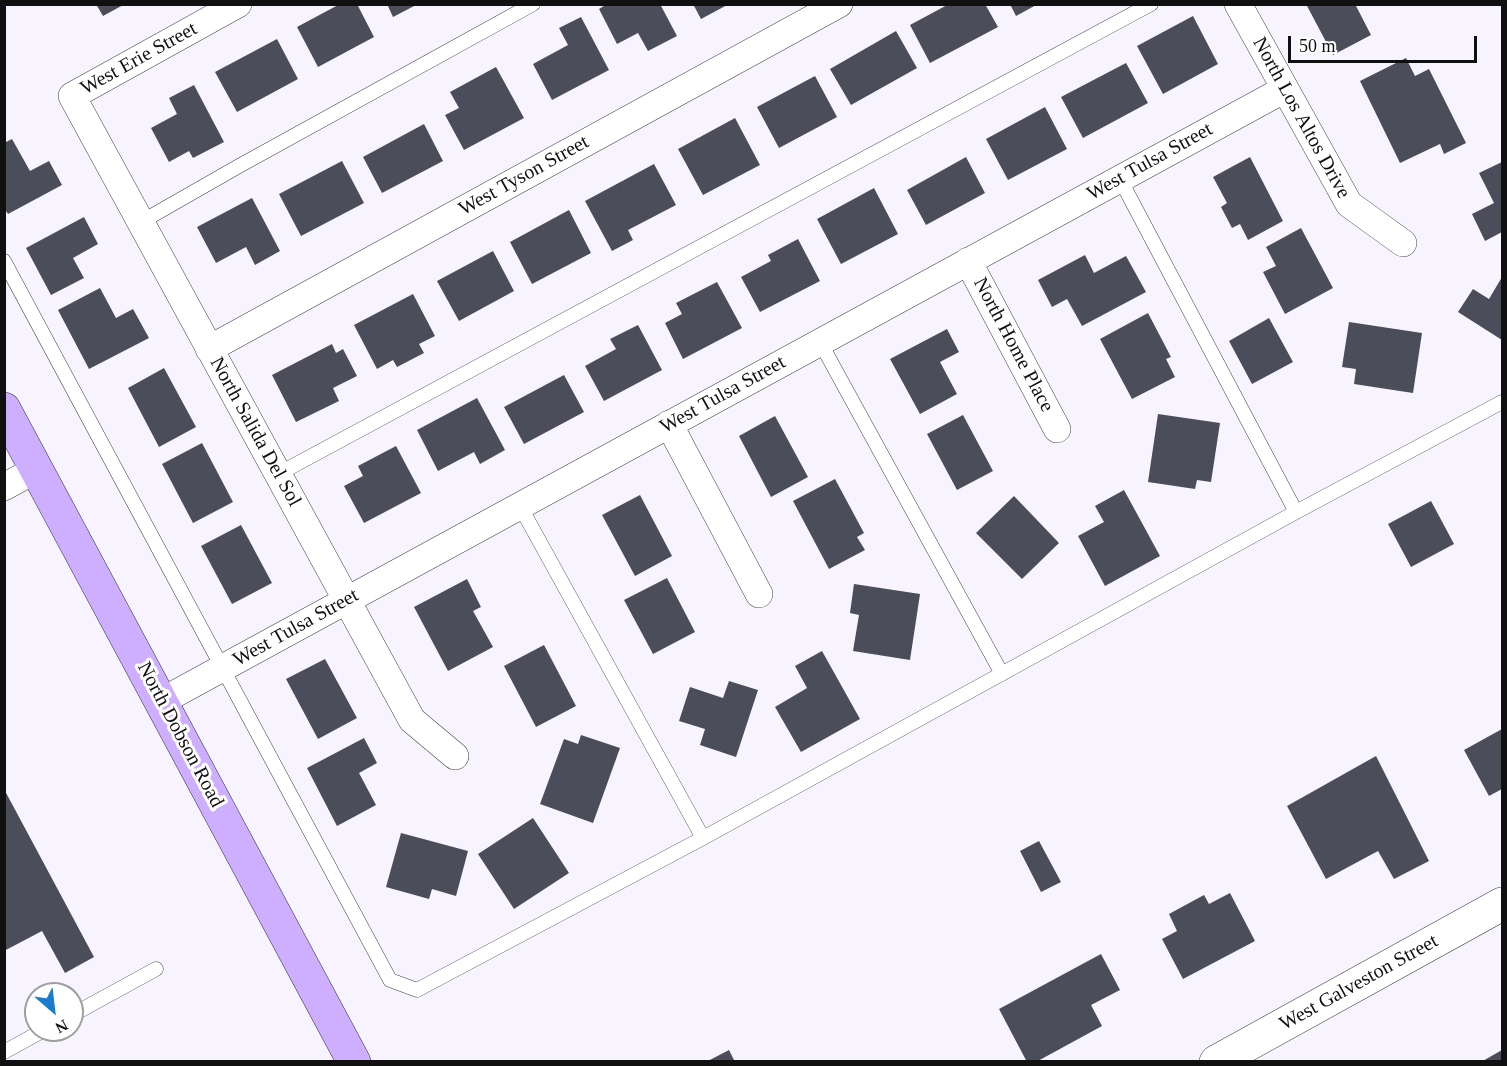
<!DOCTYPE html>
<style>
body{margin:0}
#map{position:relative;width:1507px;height:1066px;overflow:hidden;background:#f7f3ff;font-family:Georgia,serif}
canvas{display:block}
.frame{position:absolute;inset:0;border:6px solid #101010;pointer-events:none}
.north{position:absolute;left:24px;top:982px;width:60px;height:60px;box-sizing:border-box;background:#fff;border:2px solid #9f9f9f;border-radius:50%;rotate:152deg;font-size:16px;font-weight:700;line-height:24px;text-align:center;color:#101010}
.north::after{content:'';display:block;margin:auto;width:21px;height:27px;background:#1b7cce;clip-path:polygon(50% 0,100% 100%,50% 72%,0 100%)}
.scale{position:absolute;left:1288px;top:36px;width:189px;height:27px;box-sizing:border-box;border:3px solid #101010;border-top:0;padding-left:8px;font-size:18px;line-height:21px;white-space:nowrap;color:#101010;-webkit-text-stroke:4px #fff;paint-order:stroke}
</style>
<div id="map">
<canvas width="1507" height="1066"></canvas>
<div class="frame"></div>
<div class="north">N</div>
<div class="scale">50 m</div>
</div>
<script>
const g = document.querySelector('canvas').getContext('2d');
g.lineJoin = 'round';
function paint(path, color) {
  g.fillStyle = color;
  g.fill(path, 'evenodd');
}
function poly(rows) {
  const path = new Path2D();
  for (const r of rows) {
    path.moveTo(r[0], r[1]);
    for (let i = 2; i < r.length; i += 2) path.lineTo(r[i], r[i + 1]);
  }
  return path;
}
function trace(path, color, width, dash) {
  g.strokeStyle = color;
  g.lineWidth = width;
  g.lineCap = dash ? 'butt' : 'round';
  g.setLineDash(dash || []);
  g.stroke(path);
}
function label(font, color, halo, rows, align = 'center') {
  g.font = font + ' Georgia,serif';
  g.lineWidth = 6;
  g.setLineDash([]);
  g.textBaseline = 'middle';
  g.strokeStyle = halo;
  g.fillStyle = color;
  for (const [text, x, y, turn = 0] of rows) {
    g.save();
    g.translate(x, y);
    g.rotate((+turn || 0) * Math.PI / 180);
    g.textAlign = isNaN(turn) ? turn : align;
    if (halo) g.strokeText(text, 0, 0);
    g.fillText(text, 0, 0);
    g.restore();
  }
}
paint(poly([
 [96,4,125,4,103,16],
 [340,4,357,4,374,37,318,67,297,27],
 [387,4,418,4,393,17],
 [607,4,660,4,677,36,648,51,638,33,617,44,599,9],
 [693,4,729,4,701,19],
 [949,4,985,4,998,27,930,63,910,25],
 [1010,4,1038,4,1016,16],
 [1306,4,1355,4,1371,35,1333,55],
 [1193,16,1218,64,1163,94,1137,46],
 [581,17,609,70,552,100,533,64,568,45,559,28],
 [896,31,917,68,851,105,830,69],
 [277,39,298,79,237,112,215,72],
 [1406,58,1415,76,1429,69,1466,143,1444,154,1440,144,1400,163,1360,81],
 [1126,63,1148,103,1083,138,1061,97],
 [496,67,524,118,464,150,445,115,459,108,450,92],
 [815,76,837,117,779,148,757,107],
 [194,85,224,142,193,158,189,151,169,162,151,128,177,114,169,98],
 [1045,107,1067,149,1008,180,986,139],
 [735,118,760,165,703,195,678,149],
 [424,124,443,161,382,193,363,157],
 [12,139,30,171,49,161,62,185,8,214,4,208,4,143],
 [966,157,985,193,926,225,907,190],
 [1250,157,1283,221,1248,240,1240,224,1232,228,1221,207,1227,203,1213,177],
 [342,161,364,203,301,236,279,194],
 [1502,162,1502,232,1485,241,1472,214,1494,203,1479,173],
 [654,164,676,205,628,230,633,240,612,251,585,201],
 [874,188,898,234,841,264,817,219],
 [252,198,280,251,255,265,246,247,216,263,197,227],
 [569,210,591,253,532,284,510,242],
 [84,217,98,244,73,258,84,278,51,295,26,248],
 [1301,228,1333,288,1285,314,1263,272,1276,266,1266,247],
 [798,239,820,281,760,312,741,277,771,261,768,255],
 [493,251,514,291,459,321,437,281],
 [1085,255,1094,273,1126,256,1146,292,1082,326,1067,299,1052,307,1038,280],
 [1502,277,1502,340,1458,312,1473,289,1489,299],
 [717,282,742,328,683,359,665,323,682,314,676,303],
 [100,288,116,318,133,309,149,338,89,369,58,310],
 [413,294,435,336,419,344,424,353,397,367,393,360,377,369,354,325],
 [1148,313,1171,357,1166,359,1175,377,1132,399,1100,339],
 [1269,318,1293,362,1252,384,1229,341],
 [1349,322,1422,333,1413,393,1354,384,1356,369,1342,367],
 [638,325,662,370,604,401,585,366,616,349,610,339],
 [947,329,959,352,940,362,957,394,920,414,890,359],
 [332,344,336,353,343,349,357,376,333,388,339,401,296,422,272,375],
 [164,368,196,427,159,447,128,388],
 [564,375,584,412,524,444,504,407],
 [477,398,505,450,480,464,474,452,438,471,417,430],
 [1158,414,1220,423,1211,482,1197,480,1195,489,1148,482],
 [963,415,993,471,957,490,927,434],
 [775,416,808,477,771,497,739,436],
 [202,443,233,502,193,523,162,464],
 [396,446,421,493,364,523,344,486,363,476,358,466],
 [835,479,864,533,857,537,865,550,829,569,793,501],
 [1124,490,1160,556,1105,586,1078,536,1104,522,1095,506],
 [640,495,672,556,635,576,602,515],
 [1014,496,1059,543,1022,579,976,533],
 [1431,501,1454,544,1411,567,1388,524],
 [241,525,272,583,232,604,201,546],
 [667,578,695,632,653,654,624,600],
 [467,579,481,607,473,611,493,647,448,671,414,607],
 [854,584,920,594,910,660,853,651,859,615,850,613],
 [544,645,576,706,536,727,504,666],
 [822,651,860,719,801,752,775,707,807,688,795,666],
 [325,659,357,718,318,739,286,679],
 [729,681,758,690,736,757,700,745,705,729,679,721,690,687,723,698],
 [1502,729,1502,789,1489,796,1464,750],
 [581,735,620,748,593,823,540,804,564,739,578,744],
 [364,738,377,763,359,773,376,805,337,826,307,768],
 [1376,756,1429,861,1394,879,1378,851,1326,879,1287,806],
 [4,789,94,957,65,973,42,931,4,951],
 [533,818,569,873,514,909,478,854],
 [401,833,468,851,456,896,432,889,429,899,386,887],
 [1039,841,1061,882,1041,892,1020,851],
 [1230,893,1255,941,1183,979,1162,939,1177,931,1169,914,1204,895,1209,904],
 [1101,954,1120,990,1091,1005,1102,1026,1036,1062,1027,1062,999,1009],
 [729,1050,735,1062,706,1062],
 [1502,1050,1502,1062,1481,1062]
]), '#4b4d5a');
const service = poly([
 [1120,179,1296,512],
 [141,222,239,166,533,4],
 [4,261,390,980,417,990,703,838,1296,512,1502,402],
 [820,342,1002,674],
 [278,474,1151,4],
 [520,506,703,838],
 [72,1015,156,969],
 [4,1052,44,1030]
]);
const minor = poly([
 [238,4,72,96,412,720,455,756],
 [1238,4,1349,204,1403,243],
 [968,261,1057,429],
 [209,349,839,4],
 [669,424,759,594],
 [4,487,37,469],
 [162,701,1285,89]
]);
const tertiary = poly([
 [1216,1062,1502,904]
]);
const secondary = poly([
 [4,409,354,1062]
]);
trace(service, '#434343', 15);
trace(minor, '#434343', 28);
trace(tertiary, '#434343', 34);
trace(secondary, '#323232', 34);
trace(service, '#fff', 14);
trace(minor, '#fff', 27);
trace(tertiary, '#fff', 33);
trace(secondary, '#ceaeff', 33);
label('20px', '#101010', '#fff', [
 ["West Erie Street",139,59,-29],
 ["North Los Altos Drive",1301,118,61],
 ["West Tulsa Street",1150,162,-29],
 ["West Tyson Street",524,176,-29],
 ["North Home Place",1013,345,62],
 ["West Tulsa Street",723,395,-29],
 ["North Salida Del Sol",255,432,61],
 ["West Tulsa Street",296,628,-29],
 ["North Dobson Road",180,735,62],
 ["West Galveston Street",1359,983,-29]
]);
</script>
